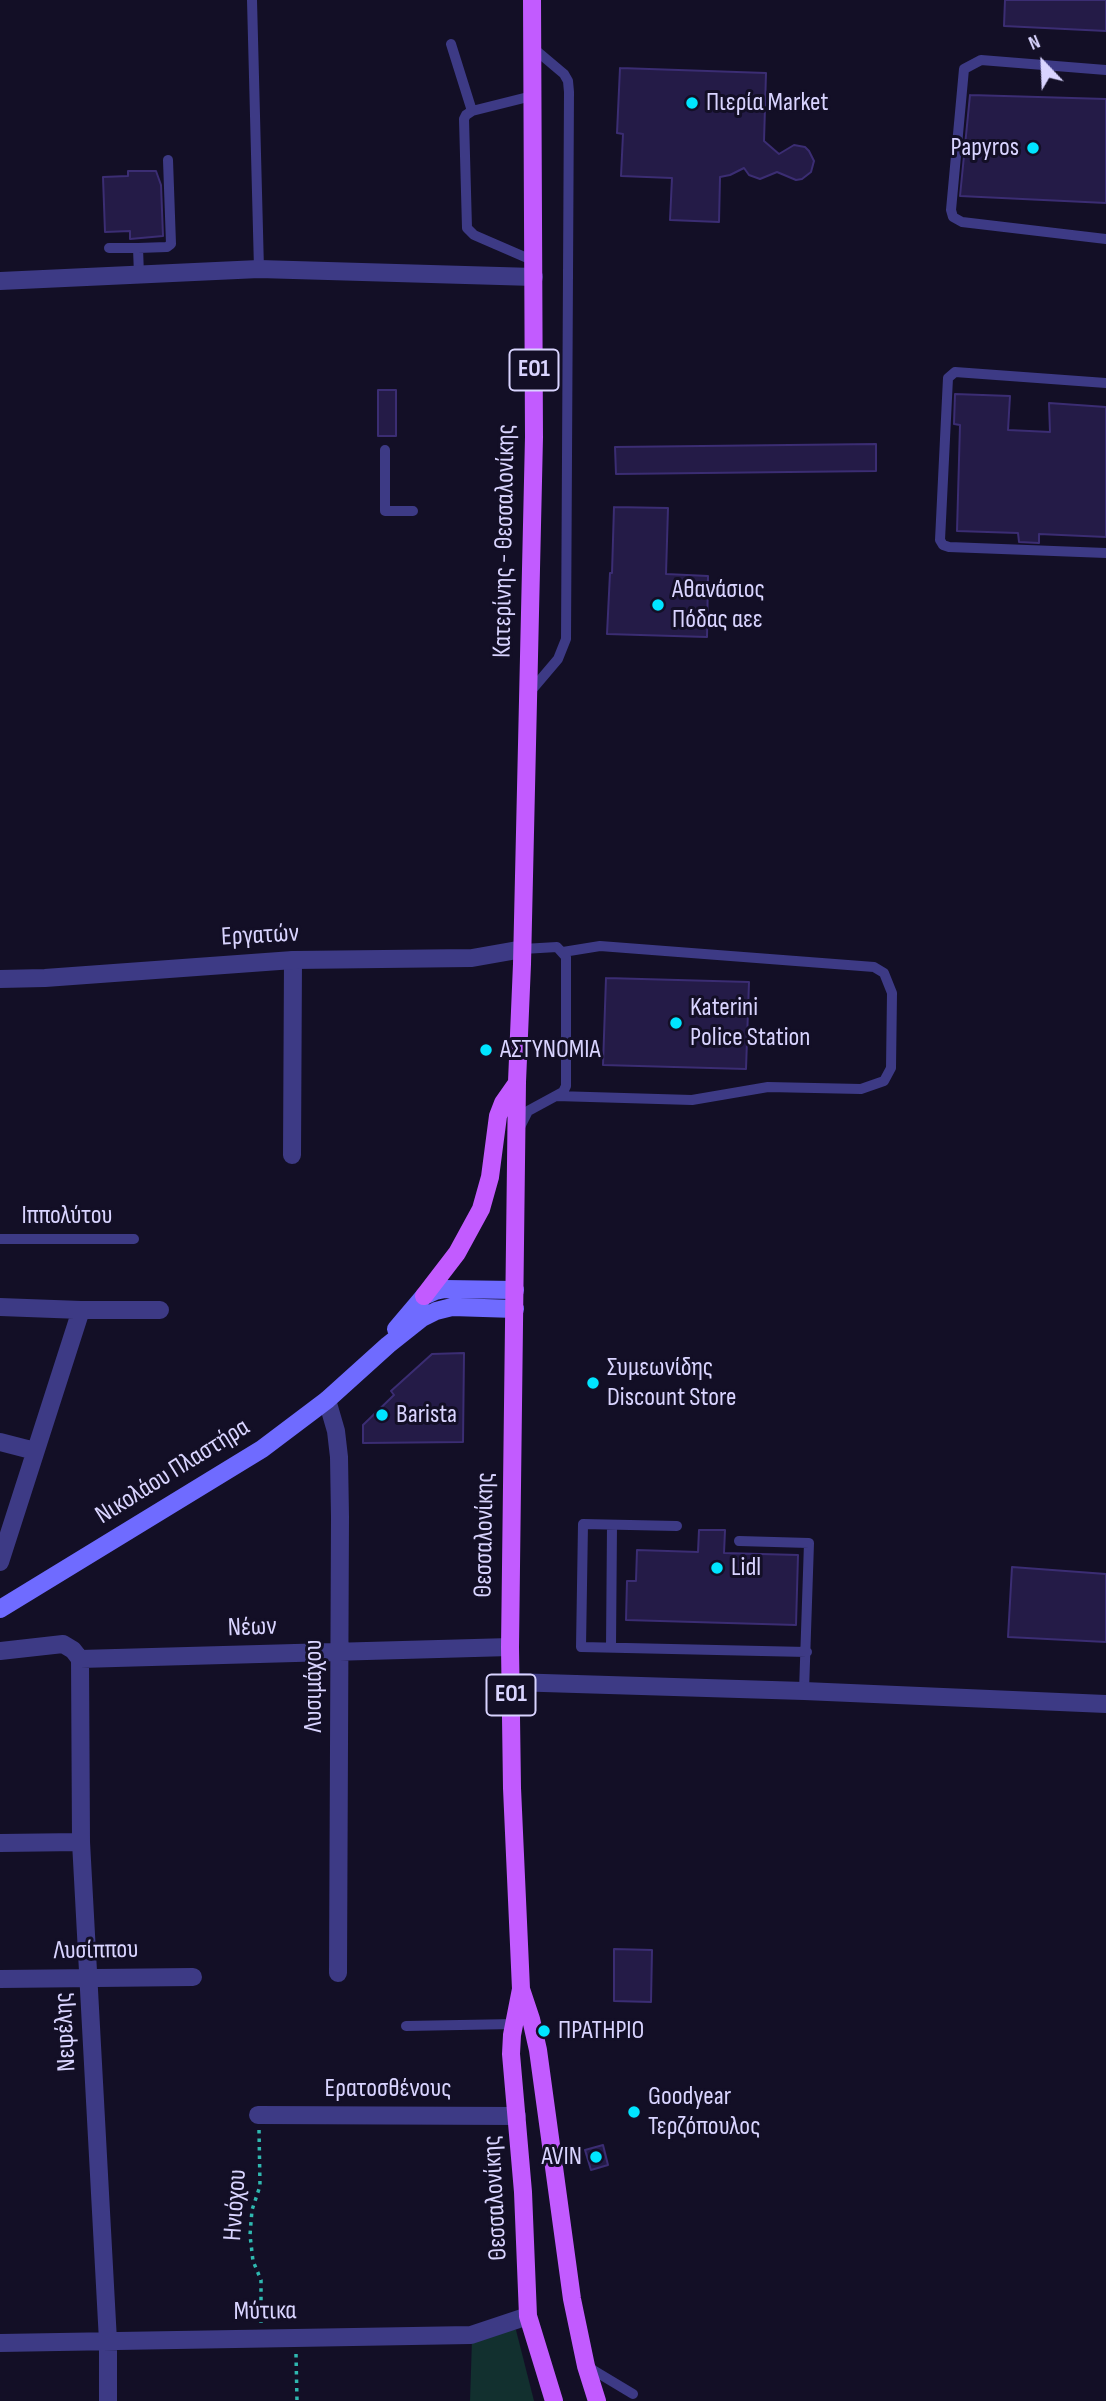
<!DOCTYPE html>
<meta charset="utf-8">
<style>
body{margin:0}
#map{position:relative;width:1106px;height:2401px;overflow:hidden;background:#130f26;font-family:"Sofia Sans Condensed",sans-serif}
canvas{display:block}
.north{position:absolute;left:1008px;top:28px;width:70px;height:70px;-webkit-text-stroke:5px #130f26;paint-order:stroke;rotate:337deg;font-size:19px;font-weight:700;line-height:28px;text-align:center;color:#d9d4ff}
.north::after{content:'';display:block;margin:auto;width:24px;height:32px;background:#d9d4ff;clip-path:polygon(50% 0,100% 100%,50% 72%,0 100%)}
</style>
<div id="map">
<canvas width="1106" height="2401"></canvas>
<div class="north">N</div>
</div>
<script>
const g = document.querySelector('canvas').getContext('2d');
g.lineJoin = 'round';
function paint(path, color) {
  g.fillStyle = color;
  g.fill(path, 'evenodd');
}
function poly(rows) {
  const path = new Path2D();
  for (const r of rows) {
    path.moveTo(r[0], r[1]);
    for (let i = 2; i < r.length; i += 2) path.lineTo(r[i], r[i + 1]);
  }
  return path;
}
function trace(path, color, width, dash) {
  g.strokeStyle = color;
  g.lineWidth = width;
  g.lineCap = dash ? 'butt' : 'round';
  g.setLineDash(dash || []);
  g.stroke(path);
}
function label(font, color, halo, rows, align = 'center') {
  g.font = font + ' "Sofia Sans Condensed",sans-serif';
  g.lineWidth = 6;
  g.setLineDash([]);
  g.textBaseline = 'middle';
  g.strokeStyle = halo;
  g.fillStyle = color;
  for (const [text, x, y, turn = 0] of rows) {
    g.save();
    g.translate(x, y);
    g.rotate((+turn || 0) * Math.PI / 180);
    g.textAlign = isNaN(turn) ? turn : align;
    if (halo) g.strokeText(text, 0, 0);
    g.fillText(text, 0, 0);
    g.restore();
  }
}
paint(poly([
 [512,2328,516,2330,534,2401,470,2401,472,2339]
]), '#12302f');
const building = poly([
 [1005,0,1106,0,1106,31,1004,26,1005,0],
 [620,68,766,73,764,141,779,154,794,145,805,147,809,151,814,161,811,172,802,179,796,180,777,172,760,179,749,175,744,168,730,175,720,177,719,222,670,220,672,178,621,176,623,134,617,133,620,68],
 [970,95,1106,99,1106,203,960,196,970,95],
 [128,171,156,171,161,185,163,236,130,239,130,231,105,232,103,177,128,176,128,171],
 [378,390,396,390,396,436,378,436,378,390],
 [955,394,1010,396,1008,430,1050,432,1049,403,1106,407,1106,537,1039,534,1039,543,1019,542,1018,533,957,531,960,425,954,424,955,394],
 [876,444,876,471,616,474,615,447,876,444],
 [614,507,668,508,666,574,708,576,707,637,607,634,610,573,612,573,614,507],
 [606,978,749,982,746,1069,603,1065,606,978],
 [464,1353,463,1442,363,1443,363,1425,394,1395,391,1391,432,1354,464,1353],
 [699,1530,725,1530,724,1553,798,1555,796,1625,626,1620,627,1581,636,1581,637,1550,698,1552,699,1530],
 [1012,1567,1106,1574,1106,1642,1008,1637,1012,1567],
 [614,1949,652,1950,651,2002,614,2001,614,1949],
 [603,2145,608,2165,591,2170,585,2150,603,2145]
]);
paint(building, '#241b47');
trace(building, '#3b2d73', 2);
trace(poly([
 [259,2130,260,2186,252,2210,250,2235,253,2261,261,2280,261,2323],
 [296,2354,297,2401]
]), '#2fb8b0', 3.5, [3.5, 5]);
trace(poly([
 [252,0,259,269],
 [451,44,472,111],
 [1106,70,981,60,964,69,951,210,953,217,962,222,1106,239],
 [532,96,472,111,466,115,464,119,467,228,474,235,534,261],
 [109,248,138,248],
 [139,275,138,248,167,247,171,244,168,160],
 [1106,383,955,372,948,378,940,540,943,545,949,547,1106,553],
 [385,450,385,511,413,511],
 [530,692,558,659,566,639,569,92,568,81,564,74,532,47],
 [556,1096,692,1100,768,1087,861,1089,884,1081,891,1068,892,993,884,973,874,967,600,946,563,952],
 [520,1127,528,1111,563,1092,566,1086,566,957,557,947,523,949],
 [0,1239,134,1239],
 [677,1526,583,1524,581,1647,807,1652],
 [739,1541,809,1543,804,1691],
 [611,1647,612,1525],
 [406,2026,514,2024],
 [588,2367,633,2394]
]), '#3d3a85', 10);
trace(poly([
 [0,281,259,269,534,277],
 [292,1155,293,960],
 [0,1307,81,1310,160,1310],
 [327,1400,336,1431,339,1457,340,1517,338,1973],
 [0,1442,35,1451],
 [0,1562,81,1310],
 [0,1651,63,1644,73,1650,80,1659],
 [80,1659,81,1842,108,2341,108,2401],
 [80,1659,510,1647],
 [0,1843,81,1842],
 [0,1979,193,1977],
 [258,2115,517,2116],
 [0,2343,471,2335,528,2316]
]), '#3d3a85', 18);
trace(poly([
 [0,979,45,978,293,960,472,958,523,949],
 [511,1682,804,1691,1106,1704]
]), '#3d3a85', 18);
trace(poly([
 [396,1329,424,1296,435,1291,445,1289,515,1290],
 [0,1609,262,1449,327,1400,388,1345,422,1318,436,1311,452,1307,515,1309]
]), '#6f6bff', 18);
trace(poly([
 [532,0,534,437,522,964,517,1082,510,1647,512,1788,521,1989,531,2019,538,2050,572,2299,586,2366,597,2401],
 [424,1296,457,1253,481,1209,490,1177,498,1116,503,1103,517,1083],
 [521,1989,512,2035,511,2054,523,2192,528,2316,554,2401]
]), '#c25bff', 18);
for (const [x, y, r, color] of [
 [692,103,7,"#00e5ff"],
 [1033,148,7,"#00e5ff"],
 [658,605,7,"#00e5ff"],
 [676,1023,7,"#00e5ff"],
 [486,1050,7,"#00e5ff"],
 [593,1383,7,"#00e5ff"],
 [382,1415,7,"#00e5ff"],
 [717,1568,7,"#00e5ff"],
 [544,2031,7,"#00e5ff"],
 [634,2112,7,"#00e5ff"],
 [596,2157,7,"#00e5ff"]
]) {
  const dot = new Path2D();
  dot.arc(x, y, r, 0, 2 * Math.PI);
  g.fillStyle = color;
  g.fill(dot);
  trace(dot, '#130f26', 2.5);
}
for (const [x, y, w] of [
 [534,370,49],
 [511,1695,49]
]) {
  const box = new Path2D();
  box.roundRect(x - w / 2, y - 20.5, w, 41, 5);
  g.fillStyle = '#130f26';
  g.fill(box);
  trace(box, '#d9d4ff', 2);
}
label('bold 24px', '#d9d4ff', null, [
 ["ΕΟ1",534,370],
 ["ΕΟ1",511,1695]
]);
label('26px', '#d9d4ff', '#130f26', [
 ["Πιερία Market",706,103],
 ["Papyros",1019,148,"right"],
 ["Αθανάσιος",672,590],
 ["Πόδας αεε",672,620],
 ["Katerini",690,1008],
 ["Police Station",690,1038],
 ["ΑΣΤΥΝΟΜΙΑ",500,1050],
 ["Συμεωνίδης",607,1368],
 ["Discount Store",607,1398],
 ["Barista",396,1415],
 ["Lidl",731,1568],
 ["ΠΡΑΤΗΡΙΟ",558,2031],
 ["Goodyear",648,2097],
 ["Τερζόπουλος",648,2127],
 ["AVIN",582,2157,"right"]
], 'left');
label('26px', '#d9d4ff', '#130f26', [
 ["Κατερίνης - Θεσσαλονίκης",505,541,-89],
 ["Εργατών",260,936,-3],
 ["Ιππολύτου",67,1216],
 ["Νικολάου Πλαστήρα",173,1472,-32],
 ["Θεσσαλονίκης",485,1535,-89],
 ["Νέων",252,1628,-2],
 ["Λυσιμάχου",314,1686,-90],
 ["Λυσίππου",96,1951,-1],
 ["Νεφέλης",66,2032,-93],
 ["Ερατοσθένους",388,2089],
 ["Θεσσαλονίκης",496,2198,-93],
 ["Ηνιόχου",236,2205,-86],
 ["Μύτικα",265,2312,-1]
]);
</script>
